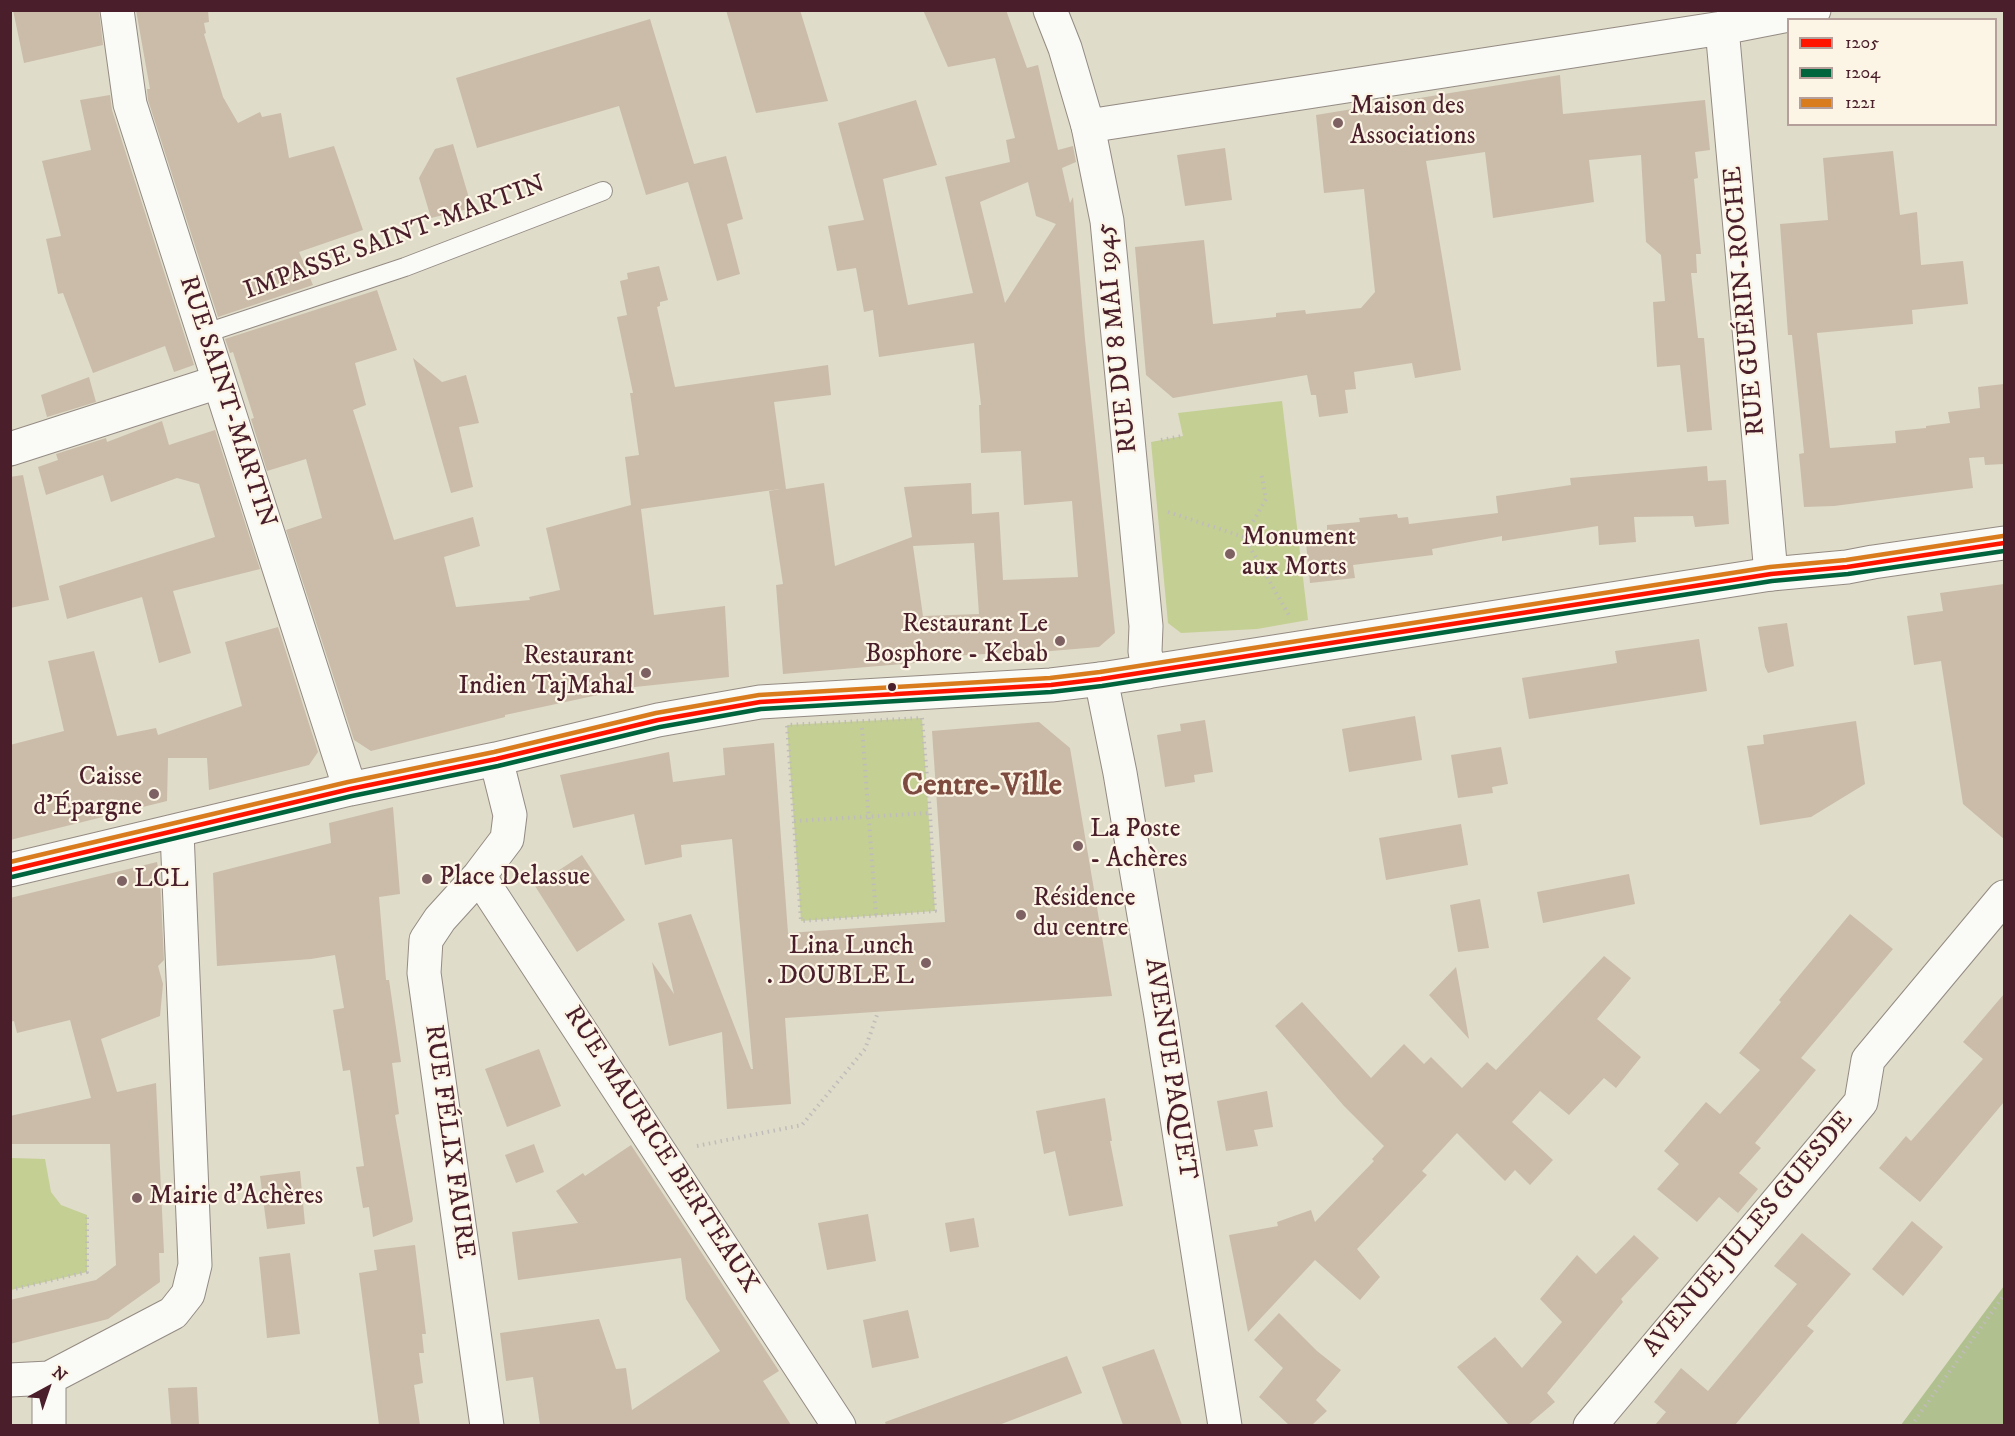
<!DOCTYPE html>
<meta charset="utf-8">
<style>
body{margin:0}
#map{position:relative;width:2015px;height:1436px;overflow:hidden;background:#dfdcc9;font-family:"IM FELL DW Pica",serif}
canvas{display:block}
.frame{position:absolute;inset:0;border:12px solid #4a1f2b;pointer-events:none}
.legend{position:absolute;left:1787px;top:18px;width:210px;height:108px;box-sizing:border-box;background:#fcf5e5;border:2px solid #b59f9b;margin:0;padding:8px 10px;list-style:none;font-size:18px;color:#4a1f2b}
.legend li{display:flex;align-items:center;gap:12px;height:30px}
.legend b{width:30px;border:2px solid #b59f9b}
.north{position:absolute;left:18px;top:1358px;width:60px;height:60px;-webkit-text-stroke:4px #fcf5e5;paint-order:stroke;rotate:40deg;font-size:16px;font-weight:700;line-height:24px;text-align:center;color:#4a1f2b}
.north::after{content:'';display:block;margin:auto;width:21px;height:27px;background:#4a1f2b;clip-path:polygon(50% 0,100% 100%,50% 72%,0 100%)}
</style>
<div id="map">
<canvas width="2015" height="1436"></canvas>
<div class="frame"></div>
<ul class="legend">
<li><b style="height:8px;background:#ff1400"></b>1205</li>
<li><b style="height:8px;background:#00643c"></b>1204</li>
<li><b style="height:8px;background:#d97c1e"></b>1221</li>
</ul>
<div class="north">N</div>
</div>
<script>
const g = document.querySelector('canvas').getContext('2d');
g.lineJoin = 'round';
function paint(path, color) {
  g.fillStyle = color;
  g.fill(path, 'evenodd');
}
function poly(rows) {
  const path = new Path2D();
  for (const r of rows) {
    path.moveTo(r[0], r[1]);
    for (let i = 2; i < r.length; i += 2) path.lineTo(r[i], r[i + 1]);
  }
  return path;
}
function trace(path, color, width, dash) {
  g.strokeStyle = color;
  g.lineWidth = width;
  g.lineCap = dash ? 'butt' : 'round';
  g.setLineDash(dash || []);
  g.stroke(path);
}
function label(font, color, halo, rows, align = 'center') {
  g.font = font + ' "IM FELL DW Pica",serif';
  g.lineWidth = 4.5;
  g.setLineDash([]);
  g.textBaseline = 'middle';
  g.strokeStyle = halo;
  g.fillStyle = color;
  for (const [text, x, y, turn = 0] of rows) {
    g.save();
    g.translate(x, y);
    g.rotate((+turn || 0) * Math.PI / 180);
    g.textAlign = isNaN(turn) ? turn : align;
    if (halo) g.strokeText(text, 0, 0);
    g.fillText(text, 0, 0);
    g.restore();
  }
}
paint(poly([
 [1282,401,1308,620,1257,629,1181,633,1168,623,1151,442,1183,436,1178,413],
 [922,718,935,911,801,921,787,725],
 [11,1158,45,1159,51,1192,61,1205,87,1215,87,1272,11,1290]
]), '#c4cf94');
paint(poly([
 [2004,1286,2004,1425,1901,1425]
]), '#b0c08e');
paint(poly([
 [13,10,99,10,103,45,24,63],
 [136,10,208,10,209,22,204,23,206,33,204,34,223,97,238,123,260,112,262,117,281,113,289,158,334,146,363,230,299,252,313,285,218,317,148,100,147,89,150,89],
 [726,10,800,10,828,101,756,113],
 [923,10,1006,10,1027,68,1038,65,1058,150,1073,146,1076,162,1062,168,1070,203,1073,197,1085,339,1115,633,1099,647,1003,655,1003,653,950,656,951,660,783,674,776,585,783,584,769,491,780,489,641,509,654,615,725,606,729,677,635,687,505,715,505,717,371,751,354,740,286,530,322,518,306,459,267,471,251,419,254,418,233,352,230,353,225,339,377,290,397,350,355,363,366,405,353,410,394,540,473,517,480,546,444,557,456,607,530,600,529,597,560,590,546,528,631,505,625,457,639,455,630,393,633,393,617,317,627,315,620,281,628,279,627,273,659,266,668,300,660,302,660,306,657,307,675,387,828,365,831,395,774,402,786,489,824,483,835,566,912,537,904,487,971,483,972,514,999,512,1003,580,1078,577,1072,501,1024,505,1021,451,981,453,979,405,981,405,974,343,879,357,873,310,864,312,856,268,837,271,828,226,864,220,838,123,916,100,937,165,883,179,908,305,973,293,945,177,1010,162,1006,140,1015,138,995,58,948,67],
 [1028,182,1036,216,1056,224,1005,303,980,202],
 [974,543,979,614,923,616,913,546],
 [650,19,694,164,726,156,743,219,727,224,740,274,717,281,688,182,646,195,619,106,477,148,456,78],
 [1560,75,1563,114,1705,100,1710,150,1695,152,1698,178,1694,179,1701,254,1696,254,1697,273,1691,273,1698,338,1704,338,1712,430,1687,432,1680,365,1657,367,1653,302,1665,301,1661,255,1646,242,1641,155,1589,160,1594,202,1493,218,1485,152,1426,161,1461,370,1415,378,1412,363,1354,372,1356,389,1345,390,1348,413,1319,417,1316,395,1311,395,1307,375,1173,398,1146,375,1135,247,1204,240,1213,324,1276,317,1276,313,1305,310,1306,314,1361,308,1375,292,1364,189,1324,193,1316,115],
 [110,95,112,110,194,365,174,372,165,346,93,373,63,293,58,294,46,239,61,236,42,161,91,150,80,100],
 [453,144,472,208,431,218,419,178,435,149],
 [1225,148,1232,200,1185,206,1177,155],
 [1893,151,1900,215,1917,212,1921,265,1963,261,1968,304,1912,310,1913,324,1817,333,1830,448,1896,443,1895,431,1926,428,1926,426,1950,423,1948,412,1980,408,1978,387,2004,384,2004,464,1985,465,1984,457,1969,458,1973,488,1834,506,1804,507,1799,454,1804,453,1792,335,1788,335,1780,224,1828,220,1823,158],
 [413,358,442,382,466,375,479,423,459,427,473,487,451,493],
 [89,377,96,402,47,417,41,395],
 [162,421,169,445,215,430,260,569,173,591,191,653,159,663,142,597,67,619,59,586,215,537,199,484,177,478,111,502,103,475,46,495,38,467,58,460,56,454,106,438,107,442],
 [1707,466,1708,481,1726,480,1729,524,1695,527,1693,516,1634,517,1636,542,1599,545,1598,526,1502,541,1502,536,1432,549,1433,555,1353,565,1355,578,1310,583,1306,543,1321,541,1320,533,1327,533,1327,525,1360,522,1359,518,1397,514,1398,518,1408,517,1409,524,1498,513,1496,496,1571,485,1570,478],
 [23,475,49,600,10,608,10,477],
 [2004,584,2004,839,1963,804,1941,661,1914,665,1907,616,1943,611,1940,593],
 [1787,623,1794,666,1768,673,1765,667,1758,627],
 [278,627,318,752,309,765,209,790,207,758,168,758,167,801,10,840,10,745,64,731,48,661,94,651,117,736,156,728,158,735,242,706,225,642],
 [1699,639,1707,691,1529,719,1522,678,1617,663,1615,651],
 [1415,716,1422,760,1349,772,1342,729],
 [1205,720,1213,772,1194,775,1195,782,1165,787,1157,735,1181,731,1180,724],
 [1856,721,1865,784,1811,817,1760,825,1747,746,1764,744,1763,735],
 [1039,722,1070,748,1112,996,785,1018,791,1104,727,1109,722,1032,669,1046,652,962,674,994,658,923,691,914,751,1069,753,1069,732,839,681,845,682,857,645,865,634,814,573,828,560,775,669,752,673,782,725,775,723,748,774,743,788,933,945,922,932,731],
 [1501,747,1508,784,1492,787,1493,793,1458,798,1451,755],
 [393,807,400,894,379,897,386,980,389,980,401,1062,392,1063,399,1114,395,1115,413,1219,412,1222,373,1237,369,1207,363,1208,356,1167,364,1166,350,1070,343,1071,333,1010,344,1008,335,955,311,959,217,966,213,873,331,843,329,823],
 [1461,824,1468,865,1386,880,1379,838],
 [582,855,625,920,577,952,535,886],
 [157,862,160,879,164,960,158,966,163,984,160,1016,101,1039,117,1092,156,1083,164,1253,159,1253,160,1282,108,1319,10,1344,10,1300,96,1280,116,1265,110,1144,10,1144,10,1116,91,1098,70,1020,17,1033,14,1021,10,1022,10,898],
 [1629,874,1635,904,1543,923,1537,892],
 [1480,899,1489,948,1458,952,1450,905],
 [1850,914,1893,949,1801,1058,1816,1070,1755,1143,1761,1148,1739,1173,1758,1189,1738,1213,1719,1197,1697,1222,1657,1189,1679,1164,1664,1151,1706,1102,1720,1114,1760,1070,1739,1053,1781,1002,1779,1000],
 [1604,956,1631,978,1597,1019,1641,1057,1616,1088,1604,1078,1569,1115,1540,1091,1512,1122,1553,1160,1530,1185,1515,1170,1505,1181,1457,1133,1422,1171,1427,1175,1357,1249,1380,1277,1360,1300,1315,1260,1248,1332,1229,1235,1278,1226,1277,1222,1311,1210,1315,1222,1374,1161,1372,1159,1384,1146,1344,1106,1275,1026,1302,1002,1371,1078,1404,1044,1424,1064,1431,1057,1462,1088,1487,1062,1496,1070],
 [1456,967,1469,1039,1429,995],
 [2004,994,2004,1102,1920,1202,1879,1168,1906,1136,1911,1141,1983,1059,1963,1042],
 [539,1049,561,1106,507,1127,485,1069],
 [1267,1091,1273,1127,1254,1130,1258,1146,1226,1151,1217,1101],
 [1105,1098,1112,1141,1110,1141,1123,1206,1069,1216,1055,1151,1044,1154,1036,1111],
 [534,1144,544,1172,516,1183,505,1155],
 [631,1145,779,1371,763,1381,791,1425,540,1425,533,1377,506,1381,500,1333,599,1319,616,1369,626,1368,632,1410,720,1351,686,1299,681,1258,518,1280,512,1232,578,1223,556,1191,583,1173,585,1176],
 [300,1171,305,1224,267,1229,260,1176],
 [868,1214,876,1261,827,1270,818,1223],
 [974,1218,979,1247,950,1252,945,1223],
 [1912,1221,1943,1247,1903,1296,1872,1269],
 [1802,1233,1851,1274,1807,1326,1814,1331,1735,1425,1655,1425,1666,1412,1654,1402,1681,1368,1708,1391,1797,1284,1774,1266],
 [1634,1235,1659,1258,1621,1299,1623,1302,1547,1393,1555,1402,1528,1425,1509,1425,1457,1367,1495,1337,1522,1368,1562,1322,1540,1299,1577,1255,1596,1274],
 [415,1245,426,1334,422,1334,424,1353,419,1353,423,1383,414,1385,420,1425,379,1425,359,1273,377,1270,374,1250],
 [290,1253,300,1334,267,1338,259,1257],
 [908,1310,919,1358,872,1368,863,1320],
 [1279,1313,1317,1351,1341,1370,1316,1400,1327,1411,1312,1425,1289,1425,1259,1397,1283,1368,1254,1340],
 [1154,1349,1182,1425,1123,1425,1102,1367],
 [1067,1356,1082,1393,999,1425,886,1425,885,1422],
 [197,1387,199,1425,171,1425,168,1388]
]), '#cabca9');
const service = poly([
 [203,334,405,267,603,191]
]);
const minor = poly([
 [117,10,130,104,350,789],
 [1722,28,1771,574],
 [1088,126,1722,28,1814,10],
 [10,449,218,382],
 [10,870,350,789,496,759,658,720,760,702,1051,685,1101,679],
 [479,876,839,1426],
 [49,1378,49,1426],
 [10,1380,49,1378,173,1313,188,1294,195,1265,177,832],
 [487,1426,424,973,426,940,440,919,479,876,507,839,510,815,496,759]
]);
const tertiary = poly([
 [1050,10,1065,48,1088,126,1107,221,1146,626,1145,651,1148,672],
 [1225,1426,1161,1016,1120,773,1101,679,1771,574,1847,567,1873,562,2004,543],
 [1590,1426,1861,1102,1868,1060,2004,897]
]);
trace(service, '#948b83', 20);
trace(minor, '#948b83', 35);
trace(tertiary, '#948b83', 35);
trace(poly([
 [1161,440,1183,436],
 [1168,512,1244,537,1290,617],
 [1244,537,1266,499,1261,472],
 [922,718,930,813,935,911,801,921,787,725,922,718],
 [862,728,876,915],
 [794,821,930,813],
 [697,1146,802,1125,865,1049,878,1012],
 [10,1290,87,1272,87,1215],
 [1911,1426,2004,1295]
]), '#c0bcba', 4, [1.5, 4.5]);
trace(service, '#fafaf7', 18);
trace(minor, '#fafaf7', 33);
trace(tertiary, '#fafaf7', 33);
trace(poly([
 [10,870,350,789,496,759,658,720,760,702,1051,685,1101,679,1771,574,1847,567,2004,543]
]), '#ff1400', 4.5);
trace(poly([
 [12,877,352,796,498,766,660,727,761,709,1051,692,1102,686,1772,581,1848,574,2004,551]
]), '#00643c', 4.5);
trace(poly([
 [10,862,348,782,494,752,656,713,759,695,1050,678,1100,672,1770,567,1846,560,2003,536]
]), '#d97c1e', 4.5);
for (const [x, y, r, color] of [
 [1338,123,6,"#7e6162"],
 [1230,554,6,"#7e6162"],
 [1060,641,6,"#7e6162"],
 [646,673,6,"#7e6162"],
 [892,687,5,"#4a1f2b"],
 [154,794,6,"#7e6162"],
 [1078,846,6,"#7e6162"],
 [427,879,6,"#7e6162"],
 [122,881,6,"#7e6162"],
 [1021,915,6,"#7e6162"],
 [926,963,6,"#7e6162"],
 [137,1198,6,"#7e6162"]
]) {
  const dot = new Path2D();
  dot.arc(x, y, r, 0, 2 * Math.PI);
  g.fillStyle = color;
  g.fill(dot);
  trace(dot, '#fcf5e5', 2);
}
label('26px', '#4a1f2b', '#fcf5e5', [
 ["Maison des",1350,108],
 ["Associations",1350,138],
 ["Monument",1242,539],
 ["aux Morts",1242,569],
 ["Restaurant Le",1048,626,"right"],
 ["Bosphore - Kebab",1048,656,"right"],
 ["Restaurant",634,658,"right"],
 ["Indien TajMahal",634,688,"right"],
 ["Caisse",142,779,"right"],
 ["d'Épargne",142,809,"right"],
 ["La Poste",1090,831],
 ["- Achères",1090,861],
 ["Place Delassue",439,879],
 ["LCL",134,881],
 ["Résidence",1033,900],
 ["du centre",1033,930],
 ["Lina Lunch",914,948,"right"],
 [". DOUBLE L",914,978,"right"],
 ["Mairie d'Achères",149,1198]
], 'left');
label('26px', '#4a1f2b', '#fcf5e5', [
 ["IMPASSE SAINT-MARTIN",395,239,-20],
 ["RUE GUÉRIN-ROCHE",1746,301,-95],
 ["RUE DU 8 MAI 1945",1118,338,-96],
 ["RUE SAINT-MARTIN",226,402,72],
 ["AVENUE PAQUET",1169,1069,81],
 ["RUE FÉLIX FAURE",448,1142,82],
 ["RUE MAURICE BERTEAUX",660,1150,57],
 ["AVENUE JULES GUESDE",1749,1235,-50]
]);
label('bold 32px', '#7e4b40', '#fcf5e5', [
 ["Centre-Ville",982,787]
]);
</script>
